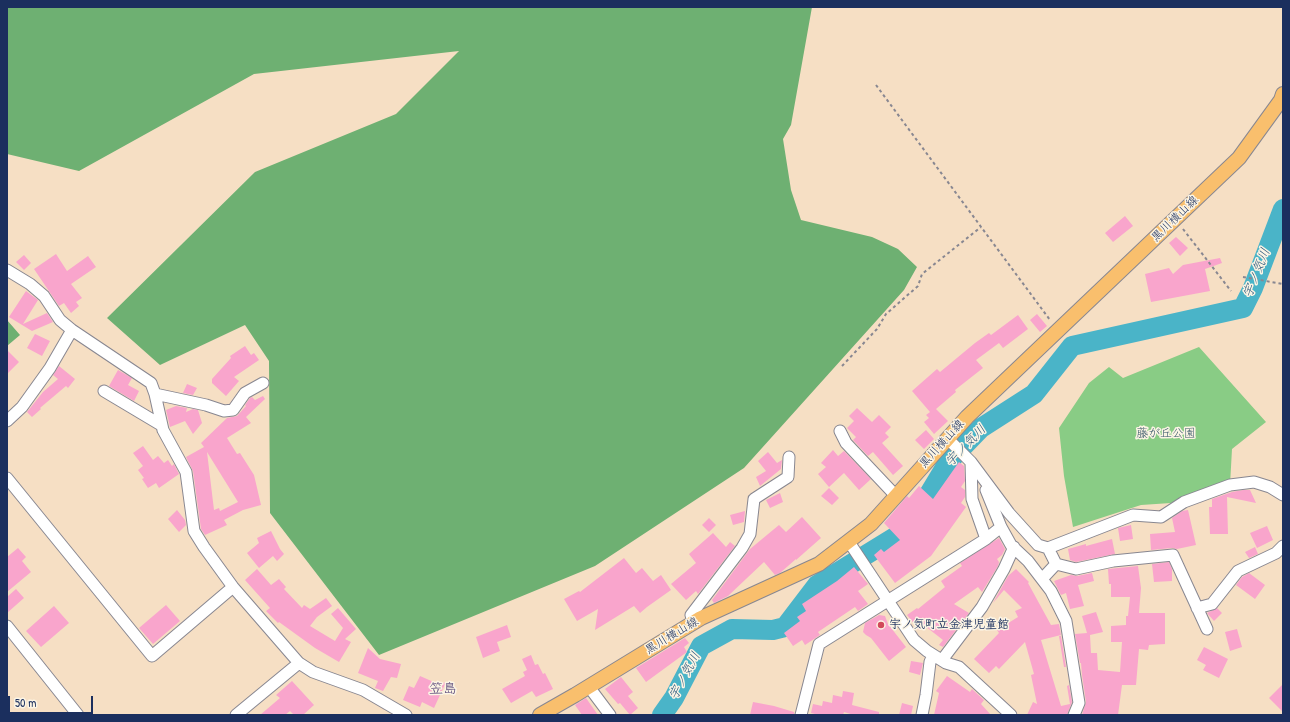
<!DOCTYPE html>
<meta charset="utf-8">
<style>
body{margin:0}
#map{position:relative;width:1290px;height:722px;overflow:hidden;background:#f6dfc4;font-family:"Patrick Hand",sans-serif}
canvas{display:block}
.frame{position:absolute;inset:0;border:8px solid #1b2f5e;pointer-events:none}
.scale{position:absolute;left:8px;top:696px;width:85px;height:18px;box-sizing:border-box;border:2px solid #1b2f5e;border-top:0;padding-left:5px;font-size:12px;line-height:14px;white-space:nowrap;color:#1b2f5e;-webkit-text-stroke:3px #fcf5e5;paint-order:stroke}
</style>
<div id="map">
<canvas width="1290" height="722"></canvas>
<div class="frame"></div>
<div class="scale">50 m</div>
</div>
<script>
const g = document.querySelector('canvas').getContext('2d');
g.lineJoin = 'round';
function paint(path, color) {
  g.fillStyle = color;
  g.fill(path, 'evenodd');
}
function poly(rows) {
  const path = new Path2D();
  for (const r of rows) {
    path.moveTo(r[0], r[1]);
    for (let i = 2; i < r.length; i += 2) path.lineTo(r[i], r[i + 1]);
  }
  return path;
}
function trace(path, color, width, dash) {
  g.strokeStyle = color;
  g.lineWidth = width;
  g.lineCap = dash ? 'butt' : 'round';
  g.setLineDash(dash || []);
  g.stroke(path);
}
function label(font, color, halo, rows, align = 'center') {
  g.font = font + ' "Patrick Hand","Klee One",sans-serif';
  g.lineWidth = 3;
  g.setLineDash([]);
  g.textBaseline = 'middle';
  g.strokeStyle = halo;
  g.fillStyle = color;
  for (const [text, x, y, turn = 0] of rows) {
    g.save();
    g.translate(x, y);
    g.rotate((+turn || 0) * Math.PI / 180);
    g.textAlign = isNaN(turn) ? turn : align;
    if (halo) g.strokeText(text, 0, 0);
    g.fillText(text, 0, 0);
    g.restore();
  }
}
paint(poly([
 [1199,347,1266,422,1232,449,1230,485,1171,503,1141,505,1073,527,1064,476,1059,428,1089,383,1109,367,1123,378]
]), '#89cc85');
paint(poly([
 [7,7,812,7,791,125,783,139,791,190,801,220,872,237,898,249,917,267,904,290,744,468,595,566,379,655,270,513,269,361,245,325,160,365,107,318,255,172,396,114,459,51,254,74,79,171,7,154],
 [7,320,20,335,7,346]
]), '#6eb072');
trace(poly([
 [662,715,674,698,701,646,732,629,773,630,785,627,817,585,908,529,949,461,981,428,1034,394,1072,346,1243,308,1253,288,1283,209]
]), '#4ab4c8', 20);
paint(poly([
 [1125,216,1133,226,1113,242,1105,233],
 [1176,237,1188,248,1180,256,1169,243],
 [56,254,67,271,88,256,96,267,71,284,82,298,76,302,79,306,71,313,64,303,59,306,34,269],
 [24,255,31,263,24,270,16,262],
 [1220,258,1222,263,1205,269,1210,291,1151,302,1145,274,1169,268,1173,274,1183,265],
 [26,291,38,300,23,324,47,313,53,322,32,331,9,317],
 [1037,314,1047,326,1040,332,1030,320],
 [1018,315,1028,329,1003,348,999,343,976,360,983,368,955,390,956,392,936,409,948,421,934,434,924,422,929,418,926,415,930,412,912,391,937,369,940,372,975,343,989,333,991,335],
 [35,334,50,341,42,356,27,348],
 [245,346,251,355,254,353,259,360,234,377,239,381,226,396,212,383,212,379,231,358,230,356],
 [7,350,19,362,7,374],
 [59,366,75,379,68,388,66,386,40,408,41,409,32,417,27,412,43,392,58,379,53,375],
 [118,370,132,378,128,385,139,391,134,401,109,386],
 [187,384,197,388,193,395,183,393],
 [263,396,265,399,246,417,251,423,227,438,237,454,240,453,254,475,261,505,243,510,224,520,227,525,205,535,201,529,193,471,186,457,204,447,201,443,227,418,237,416,246,406,245,405,250,398,252,397,255,400],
 [207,452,238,502,220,511,219,508,214,510],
 [176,406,187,408,186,412,193,409,198,410,202,423,193,434,185,421,170,427,166,410],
 [857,408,872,422,879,415,891,427,885,433,889,437,882,443,903,466,893,475,873,452,868,456,853,440,856,437,847,428,854,421,849,416],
 [926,430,934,439,924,449,915,440],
 [143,446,153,460,158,456,164,463,168,460,172,466,174,464,179,474,159,488,156,483,148,488,142,479,144,478,138,470,143,466,133,453],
 [833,450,838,456,844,451,871,479,859,490,844,473,829,487,818,474,826,467,821,463],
 [768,452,777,463,782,460,781,469,760,486,756,477,766,471,758,461],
 [959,462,964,466,965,481,961,487,965,490,965,497,961,503,966,507,931,556,895,583,874,555,881,549,884,552,900,540,884,523,907,496,909,498,919,486,933,499],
 [829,488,839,498,832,505,821,496],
 [1243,490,1250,490,1256,503,1227,497,1228,534,1210,534,1209,507,1212,507,1212,499,1232,492],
 [780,493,783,502,770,508,766,500],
 [177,510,185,520,186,525,179,532,168,519],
 [1188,510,1196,545,1177,549,1172,548,1151,550,1150,534,1175,532,1172,518,1182,511],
 [745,511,744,522,733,525,730,515],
 [802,517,821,538,796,560,796,559,780,573,775,575,764,562,728,596,714,603,712,600,750,549,779,525,786,532],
 [709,518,716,525,709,532,702,525],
 [1131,525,1133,539,1120,541,1118,528],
 [1267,526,1273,540,1257,548,1250,533],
 [271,531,280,549,284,554,277,561,273,556,259,568,247,553,259,543,257,538],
 [713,533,726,547,730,542,735,546,698,594,696,591,686,600,671,584,696,563,689,554],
 [999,538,1005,549,1002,555,997,559,999,562,998,566,982,592,978,587,954,604,969,613,943,647,939,645,943,640,925,626,919,630,907,615,917,608,918,609,945,587,941,581,962,566,960,563],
 [1112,539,1115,554,1076,562,1070,560,1068,549,1086,544,1086,546],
 [1255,547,1258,554,1249,558,1245,552],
 [18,548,26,557,22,561,31,572,7,592,7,557],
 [624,558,636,573,642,568,653,581,661,575,671,590,647,607,640,613,634,606,595,630,598,609,577,621,564,599,579,591,580,592],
 [1169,562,1172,569,1172,581,1154,582,1152,564],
 [1138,566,1141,588,1139,613,1165,613,1165,644,1149,645,1148,650,1139,649,1136,685,1122,685,1118,715,1082,715,1086,702,1082,675,1081,663,1080,663,1075,634,1087,633,1082,616,1096,612,1103,632,1090,635,1091,653,1097,653,1098,670,1120,672,1122,642,1111,642,1111,626,1126,625,1126,616,1128,616,1130,597,1111,597,1111,584,1109,584,1108,569],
 [854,567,868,584,858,591,868,604,858,611,855,607,818,632,820,635,805,645,802,640,793,646,784,633,800,621,797,617,806,611,802,604,837,581],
 [257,569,271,585,279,579,286,587,284,589,302,608,304,605,310,609,326,598,332,606,317,617,310,626,335,641,343,628,331,614,338,608,356,629,345,639,351,642,339,662,315,648,279,622,278,623,266,611,270,608,245,580],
 [1016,569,1029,582,1028,583,1051,625,1059,624,1061,635,1041,640,1061,706,1070,704,1067,686,1069,685,1072,702,1067,715,1027,715,1033,702,1037,704,1031,675,1034,674,1025,642,999,669,996,666,989,673,974,659,999,633,997,630,1018,617,1015,611,1022,608,1004,590,993,603,1008,576],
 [1092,573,1094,581,1078,585,1084,606,1070,609,1066,593,1061,595,1054,581,1071,575,1077,576],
 [1249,573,1265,585,1255,599,1236,585,1242,577],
 [16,589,24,598,7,613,7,597],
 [166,605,180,621,153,644,139,628],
 [54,606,69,623,41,647,26,631],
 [1217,608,1222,613,1214,621,1207,613],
 [879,615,885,616,888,624,906,647,889,661,871,638,866,635,863,632,865,623],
 [507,625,511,637,497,642,500,651,483,658,476,637],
 [1237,629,1242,647,1230,651,1225,632],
 [1059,636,1061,636,1066,667,1064,667],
 [685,638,689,643,684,647,687,652,646,682,636,668],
 [1204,647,1228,659,1219,678,1203,670,1206,665,1197,660],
 [368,648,380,659,401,664,397,678,391,677,383,691,375,688,378,681,358,673],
 [531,655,535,665,538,664,543,674,545,673,553,689,536,697,532,691,511,703,502,689,525,676,523,672,527,670,522,659],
 [911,661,923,663,920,675,909,672],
 [420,676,436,683,437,685,446,682,434,708,422,702,420,707,403,700,409,686,414,688],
 [947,676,970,692,972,689,973,690,984,700,981,704,991,715,934,715,939,693,936,691],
 [621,677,633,692,628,696,638,708,630,715,620,703,618,704,605,689],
 [292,681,314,705,303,715,294,715,290,711,285,715,260,715,280,698,276,695],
 [1283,684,1283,712,1269,698],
 [843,691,854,693,852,705,879,712,879,715,854,715,844,712,843,715,819,715,811,713,813,704,822,706,823,701,832,703,833,695,842,697],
 [586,698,598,715,582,715,575,705],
 [753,702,774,706,794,712,794,715,750,715],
 [902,703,913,706,911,715,899,715]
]), '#f9a5cc');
const minor = poly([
 [7,270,30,284,44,296,60,320,72,330,151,383,155,394,163,430,186,472,194,531,204,547,233,587,292,655,299,663,313,672,363,690,406,715],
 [104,391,161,425],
 [155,394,206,405,224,411,233,410,245,393,263,383],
 [7,421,22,407,50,368,72,330],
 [840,431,846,443,896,496],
 [948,439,971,462,972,499,986,539],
 [971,462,1009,513,1038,545,1048,548,1133,515,1161,517,1184,502,1230,485,1254,482,1270,487,1283,495],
 [7,478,152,656,233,587],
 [986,490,1001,527,1011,545,1028,561,1051,591,1066,621,1079,703,1074,715],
 [849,542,914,640,927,651,946,663,959,667,1011,715],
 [1056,564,1076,569,1113,561,1173,555,1207,629],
 [1042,579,1056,564,1048,548],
 [1197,608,1212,604,1238,571,1276,553,1283,546],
 [693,623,691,615,742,548,750,534,754,499,788,477,789,457],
 [7,626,78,715],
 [942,660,982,607,1004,569,1014,547],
 [589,687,610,715],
 [236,715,299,663],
 [801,715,819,644,986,539,1001,527],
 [922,715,926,695,930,662,933,655]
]);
const major = poly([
 [540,715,575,695,701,618,819,564,871,524,967,417,1239,158,1281,100,1283,94]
]);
trace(minor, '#888791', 13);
trace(major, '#888791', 16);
trace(poly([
 [876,85,1050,320],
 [1183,229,1231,291],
 [1243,277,1283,284],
 [842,366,877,329,886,314,918,286,922,274,981,227]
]), '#888791', 2, [3, 3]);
trace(minor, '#fff', 11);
trace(major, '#f9bf6d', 14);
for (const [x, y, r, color] of [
 [881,625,4,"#d1495b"]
]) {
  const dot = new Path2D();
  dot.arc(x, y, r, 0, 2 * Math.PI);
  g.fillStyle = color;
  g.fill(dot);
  trace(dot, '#fcf5e5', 1.5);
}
label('12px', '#1b2f5e', '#fcf5e5', [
 ["黒川横山線",1175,219,-44],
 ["黒川横山線",942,444,-48],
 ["黒川横山線",672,636,-31]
]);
label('12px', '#365668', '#fcf5e5', [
 ["藤が丘公園",1166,434]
]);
label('bold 12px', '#1b2f5e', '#fcf5e5', [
 ["宇ノ気町立金津児童館",889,625]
], 'left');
label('italic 13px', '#29577e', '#fcf5e5', [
 ["宇ノ気川",1257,273,-68],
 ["宇ノ気川",966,446,-46],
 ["宇ノ気川",685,676,-62]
]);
label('bold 14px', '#695884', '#fcf5e5', [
 ["笠島",443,689]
]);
</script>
